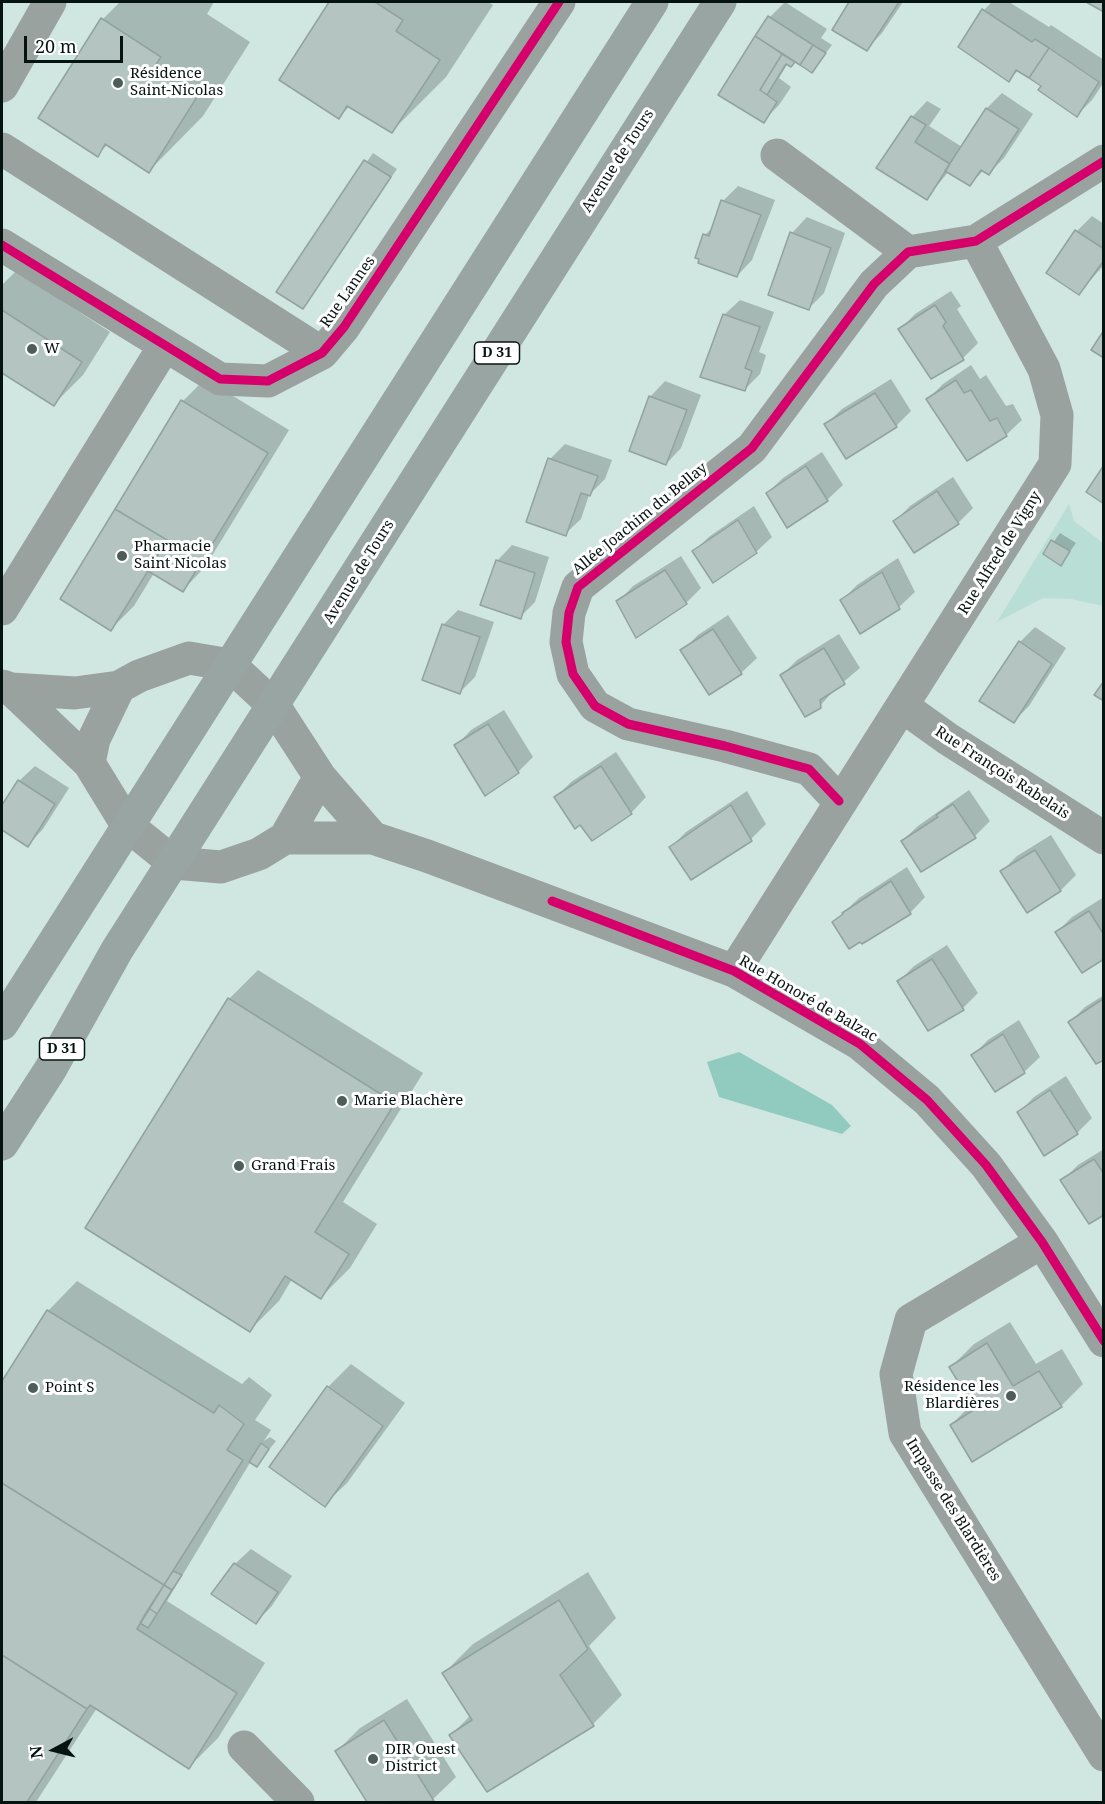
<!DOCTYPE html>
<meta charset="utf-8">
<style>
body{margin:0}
#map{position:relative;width:1105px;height:1804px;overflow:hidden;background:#d0e6e0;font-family:"Noto Serif",serif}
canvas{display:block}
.frame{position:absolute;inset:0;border:3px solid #061411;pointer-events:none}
.north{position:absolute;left:24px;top:1720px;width:60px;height:60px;-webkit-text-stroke:4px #fff;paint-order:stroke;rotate:263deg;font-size:16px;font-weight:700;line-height:24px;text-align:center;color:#061411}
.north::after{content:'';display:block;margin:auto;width:21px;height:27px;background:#061411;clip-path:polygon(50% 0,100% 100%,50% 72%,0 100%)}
.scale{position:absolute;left:24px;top:36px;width:99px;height:27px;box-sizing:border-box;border:3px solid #061411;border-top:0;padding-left:8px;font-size:18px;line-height:21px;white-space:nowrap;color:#061411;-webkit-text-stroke:4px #fff;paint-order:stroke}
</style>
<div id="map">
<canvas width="1105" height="1804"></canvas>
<div class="frame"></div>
<div class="north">N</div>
<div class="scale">20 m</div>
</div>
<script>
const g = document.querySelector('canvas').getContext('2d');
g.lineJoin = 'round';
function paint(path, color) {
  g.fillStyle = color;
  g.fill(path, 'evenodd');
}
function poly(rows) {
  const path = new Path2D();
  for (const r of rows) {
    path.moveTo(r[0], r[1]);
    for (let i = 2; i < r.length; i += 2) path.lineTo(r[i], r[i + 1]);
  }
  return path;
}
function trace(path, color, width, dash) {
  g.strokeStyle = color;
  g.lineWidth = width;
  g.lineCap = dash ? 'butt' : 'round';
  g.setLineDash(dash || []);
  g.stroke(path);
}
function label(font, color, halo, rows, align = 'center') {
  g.font = font + ' "Noto Serif",serif';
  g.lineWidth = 6;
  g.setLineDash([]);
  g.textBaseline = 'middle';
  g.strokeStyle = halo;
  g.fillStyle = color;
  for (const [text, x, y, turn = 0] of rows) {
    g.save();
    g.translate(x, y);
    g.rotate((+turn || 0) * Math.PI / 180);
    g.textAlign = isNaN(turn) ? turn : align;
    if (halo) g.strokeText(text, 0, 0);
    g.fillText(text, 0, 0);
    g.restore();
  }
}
paint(poly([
 [1069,504,1074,521,1103,543,1103,606,1071,599,1043,598,997,622]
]), '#b8ded6');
paint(poly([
 [739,1052,832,1105,851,1126,842,1134,719,1097,707,1062]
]), '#91cabf');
paint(poly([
 [120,2,214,2,207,14,250,42,203,116,149,171,108,144,98,155,103,19],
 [331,2,488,2,493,5,446,77,392,131,350,106,339,117,281,80],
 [785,2,827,29,821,38,832,45,812,71,795,61,791,65,788,63,779,78,791,87,779,105,763,121,720,95,770,17],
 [851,2,903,2,882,33,867,49,834,30],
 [992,2,1009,2,1049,27,1051,25,1104,60,1104,82,1092,100,1077,115,1043,86,1019,70,1008,80,984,10],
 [1002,93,1033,114,1004,158,989,173,984,170,970,184,949,171,927,198,878,168,912,117,927,101,941,109,929,126,962,147,987,108],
 [373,153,397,169,303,307,278,291],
 [738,186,775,200,752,260,737,276,705,235,714,226,723,201],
 [1092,216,1104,224,1104,265,1079,293,1077,231],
 [807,217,845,233,824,293,809,308,792,233],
 [16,271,110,332,83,375,54,404,2,371,2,285],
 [951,291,961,306,957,309,978,343,963,358,900,329,915,314],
 [740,300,774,312,759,352,766,355,760,374,744,390,724,315],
 [971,365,980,379,986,375,1006,406,1013,404,1022,420,1006,435,928,399,943,384],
 [205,379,289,430,205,567,183,590,154,573,134,606,111,629,183,401],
 [891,379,911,411,896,426,826,424,842,409],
 [665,381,701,395,681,448,666,464,650,397],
 [565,444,612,460,605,479,589,495,581,519,565,534,550,459],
 [822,452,843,485,827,500,767,493,783,478],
 [953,477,973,508,958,523,895,521,910,506],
 [754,506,772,537,756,552,714,581,694,551,710,536],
 [1060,533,1076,543,1061,564,1045,554],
 [512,545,549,557,535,602,520,617,497,561],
 [681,556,701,588,686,603,618,602,633,586],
 [898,558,915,592,899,607,842,600,857,585],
 [458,610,494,622,475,677,460,692,443,625],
 [728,615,757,658,741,673,709,693,682,651,698,635],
 [1035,627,1066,648,1029,706,1014,721,1020,642],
 [839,634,860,668,835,689,820,706,782,675,797,660],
 [504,710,533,757,518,772,456,746,471,730],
 [616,752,646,797,631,813,580,823,556,797,571,782],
 [35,766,69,788,43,829,28,845,2,828,2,808,19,781],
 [969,790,990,821,975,836,902,841,918,826],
 [747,791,766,824,751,839,671,847,686,832],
 [1051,835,1076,875,1061,890,1028,911,1002,871,1017,856],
 [907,867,925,897,910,913,834,922,859,898],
 [1104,897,1104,957,1057,932,1072,917],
 [947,945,978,993,963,1008,899,981,914,966],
 [258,970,423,1073,343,1202,377,1224,350,1268,321,1297,292,1279,279,1301,250,1330,229,999],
 [1104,995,1104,1058,1070,1022,1085,1007],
 [1019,1020,1040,1057,1024,1072,973,1055,988,1040],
 [1066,1076,1092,1118,1077,1133,1019,1112,1034,1097],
 [1104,1149,1104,1213,1062,1181,1078,1165],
 [77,1281,242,1384,249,1377,272,1395,255,1420,271,1430,264,1441,270,1437,276,1441,257,1465,251,1461,167,1601,265,1663,218,1738,189,1767,97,1708,36,1802,2,1802,2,1385,48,1311],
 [1010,1322,1036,1364,1062,1349,1083,1384,1061,1406,951,1425,973,1403,951,1367,974,1344],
 [351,1364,405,1403,347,1483,324,1505,271,1467,328,1387],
 [251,1549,292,1576,271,1607,256,1622,235,1564],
 [588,1572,616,1618,589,1646,622,1695,593,1724,488,1790,451,1735,471,1715,444,1673,473,1644],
 [407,1699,456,1777,430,1802,369,1802,337,1751,360,1728]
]), '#0003');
const building = poly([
 [329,2,375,2,403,20,396,31,440,60,392,133,347,106,339,119,279,80,329,2],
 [849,2,899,2,867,51,832,30,849,2],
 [1086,2,1104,2,1104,12,1086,2],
 [982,9,1032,42,1035,39,1049,48,1029,78,1016,70,1009,82,958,47,982,9],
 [768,16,813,45,800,65,755,36,768,16],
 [101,18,161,57,153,69,197,97,149,173,105,144,98,157,38,118,101,18],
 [755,36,782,54,760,90,777,102,764,123,718,95,755,36],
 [813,45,826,53,812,73,800,65,813,45],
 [1049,48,1099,82,1077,117,1038,90,1041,86,1029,78,1049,48],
 [782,54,795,62,791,67,786,64,767,95,760,90,782,54],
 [986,108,1019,129,989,175,981,170,970,186,945,171,986,108],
 [911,116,926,125,915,142,950,164,927,200,876,168,911,116],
 [364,160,391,177,303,309,276,292,364,160],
 [721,200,761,215,737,277,698,263,699,259,695,258,703,234,709,236,721,200],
 [1075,230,1104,249,1104,260,1079,295,1046,273,1075,230],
 [790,232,831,248,809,310,768,295,790,232],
 [935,305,946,322,943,326,964,360,931,379,898,329,935,305],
 [2,310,82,362,54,406,2,373,2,310],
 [723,314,760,327,745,368,752,371,745,391,700,377,723,314],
 [1104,330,1104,358,1091,350,1104,330],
 [956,380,964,393,971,390,990,421,997,418,1007,436,967,461,926,399,956,380],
 [875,393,897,427,846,459,824,424,875,393],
 [649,396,687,410,666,465,629,451,649,396],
 [181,400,268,453,183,592,148,571,167,540,115,509,181,400],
 [548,458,598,476,590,496,581,493,566,536,526,522,548,458],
 [1104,465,1104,504,1086,492,1104,465],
 [806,466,828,501,787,528,766,493,806,466],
 [937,491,959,524,914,553,893,521,937,491],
 [115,509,167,540,111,631,60,599,115,509],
 [738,520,757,553,713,583,692,551,738,520],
 [1051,540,1070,551,1061,566,1043,554,1051,540],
 [496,560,535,573,521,619,480,605,496,560],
 [665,570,687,604,636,638,616,601,665,570],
 [882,572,900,609,860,634,840,600,882,572],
 [442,624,480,637,460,694,422,680,442,624],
 [713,629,742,674,709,695,680,650,713,629],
 [1019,641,1052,664,1014,723,979,701,1019,641],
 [824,648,845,684,820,700,821,708,805,717,780,675,824,648],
 [1104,681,1104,701,1094,695,1104,681],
 [488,724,519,773,485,796,454,745,488,724],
 [601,766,632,814,592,841,580,825,575,829,554,797,601,766],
 [18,780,55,804,28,847,2,830,2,805,18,780],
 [953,804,976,838,921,872,901,841,938,817,936,815,953,804],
 [731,805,752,841,691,880,669,847,731,805],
 [1035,850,1061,891,1027,913,1000,871,1035,850],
 [891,881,911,914,862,944,860,942,849,949,832,922,843,914,842,913,891,881],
 [1089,911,1104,935,1104,959,1082,973,1055,932,1089,911],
 [932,959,964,1010,928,1031,897,981,932,959],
 [228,998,395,1103,315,1232,349,1254,321,1299,285,1276,250,1332,85,1228,228,998],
 [1103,999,1104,1060,1096,1064,1068,1022,1103,999],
 [1003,1034,1025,1073,995,1092,971,1055,1003,1034],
 [1050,1090,1078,1134,1044,1156,1017,1112,1050,1090],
 [1094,1159,1104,1174,1104,1215,1089,1224,1060,1180,1094,1159],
 [47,1310,214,1413,219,1405,244,1424,227,1450,243,1460,164,1585,2,1483,2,1381,47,1310],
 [987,1343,1013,1386,1039,1371,1062,1407,972,1462,950,1425,975,1409,949,1367,987,1343],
 [327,1386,383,1426,325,1507,269,1467,327,1386],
 [261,1443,269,1449,257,1467,249,1462,261,1443],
 [2,1483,164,1585,137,1629,237,1693,189,1769,90,1705,87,1709,2,1655,2,1483],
 [234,1563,278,1592,256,1624,211,1594,234,1563],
 [173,1571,182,1575,172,1590,164,1585,173,1571],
 [164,1585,172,1590,157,1614,149,1608,164,1585],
 [559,1600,588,1649,560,1675,594,1726,487,1792,449,1735,472,1720,442,1673,559,1600],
 [149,1608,157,1614,148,1628,140,1623,149,1608],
 [2,1655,87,1709,27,1802,2,1802,2,1655],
 [384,1720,434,1801,367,1802,335,1751,384,1720]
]);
paint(building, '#b4c5c1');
trace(building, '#92a39f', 1.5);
trace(poly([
 [2,86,50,2],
 [2,149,322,353],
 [777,155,908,252],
 [2,245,220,379,268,381,322,353,344,327,559,2],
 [2,609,165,345],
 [2,686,11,689,75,693,119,687,139,676,189,658,230,665,274,706,320,777,373,838],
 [11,689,89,763,127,825,174,863,221,867,259,854,285,838,320,777],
 [902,706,948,739,1104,838],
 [89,763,94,739,119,687],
 [839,801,809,769,725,746,628,724,595,706,573,674,566,642,569,613,578,587,752,448,874,284,908,252,976,241,1104,161],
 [285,838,373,838,427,856,734,971,860,1044,927,1100,986,1165,1042,1242,1104,1341],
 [734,971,1055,464,1057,415,1044,369,976,241],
 [1042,1242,911,1320,896,1374,905,1433,1104,1755],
 [244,1747,298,1802]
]), '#9aa2a0', 33);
trace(poly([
 [2,1024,652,2],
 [2,1144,50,1070,117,950,720,2]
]), '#99a5a2', 33);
trace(poly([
 [2,245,220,379,268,381,322,353,344,327,559,2],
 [839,801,809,769,725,746,628,724,595,706,573,674,566,642,569,613,578,587,752,448,874,284,908,252,976,241,1104,161],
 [552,901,734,971,860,1044,927,1100,986,1165,1042,1242,1104,1341]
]), '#d6006c', 9);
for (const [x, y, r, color] of [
 [118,83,6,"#4d5e59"],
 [32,349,6,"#4d5e59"],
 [122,556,6,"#4d5e59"],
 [342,1101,6,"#4d5e59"],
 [239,1166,6,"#4d5e59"],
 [33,1388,6,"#4d5e59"],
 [1011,1396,6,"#4d5e59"],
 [373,1759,6,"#4d5e59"]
]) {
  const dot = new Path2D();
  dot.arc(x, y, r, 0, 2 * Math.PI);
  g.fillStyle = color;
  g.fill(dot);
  trace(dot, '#fff', 2);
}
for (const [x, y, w] of [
 [497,353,45],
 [62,1049,45]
]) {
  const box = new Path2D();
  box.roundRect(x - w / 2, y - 11, w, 22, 4.5);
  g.fillStyle = '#fff';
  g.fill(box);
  trace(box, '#061411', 1.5);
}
label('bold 14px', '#061411', null, [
 ["D 31",497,353],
 ["D 31",62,1049]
]);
label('15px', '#061411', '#fff', [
 ["Résidence",130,74],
 ["Saint-Nicolas",130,91],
 ["W",44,349],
 ["Pharmacie",134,547],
 ["Saint Nicolas",134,564],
 ["Marie Blachère",354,1101],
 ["Grand Frais",251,1166],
 ["Résidence les",999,1387,"right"],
 ["Blardières",999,1404,"right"],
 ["Point S",45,1388],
 ["DIR Ouest",385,1750],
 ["District",385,1767]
], 'left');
label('15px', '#061411', '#fff', [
 ["Avenue de Tours",618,161,-57],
 ["Rue Lannes",348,292,-55],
 ["Allée Joachim du Bellay",640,519,-39],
 ["Rue Alfred de Vigny",1000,553,-58],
 ["Avenue de Tours",359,572,-58],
 ["Rue François Rabelais",1002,773,33],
 ["Rue Honoré de Balzac",808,999,30],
 ["Impasse des Blardières",953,1510,58]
]);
</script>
